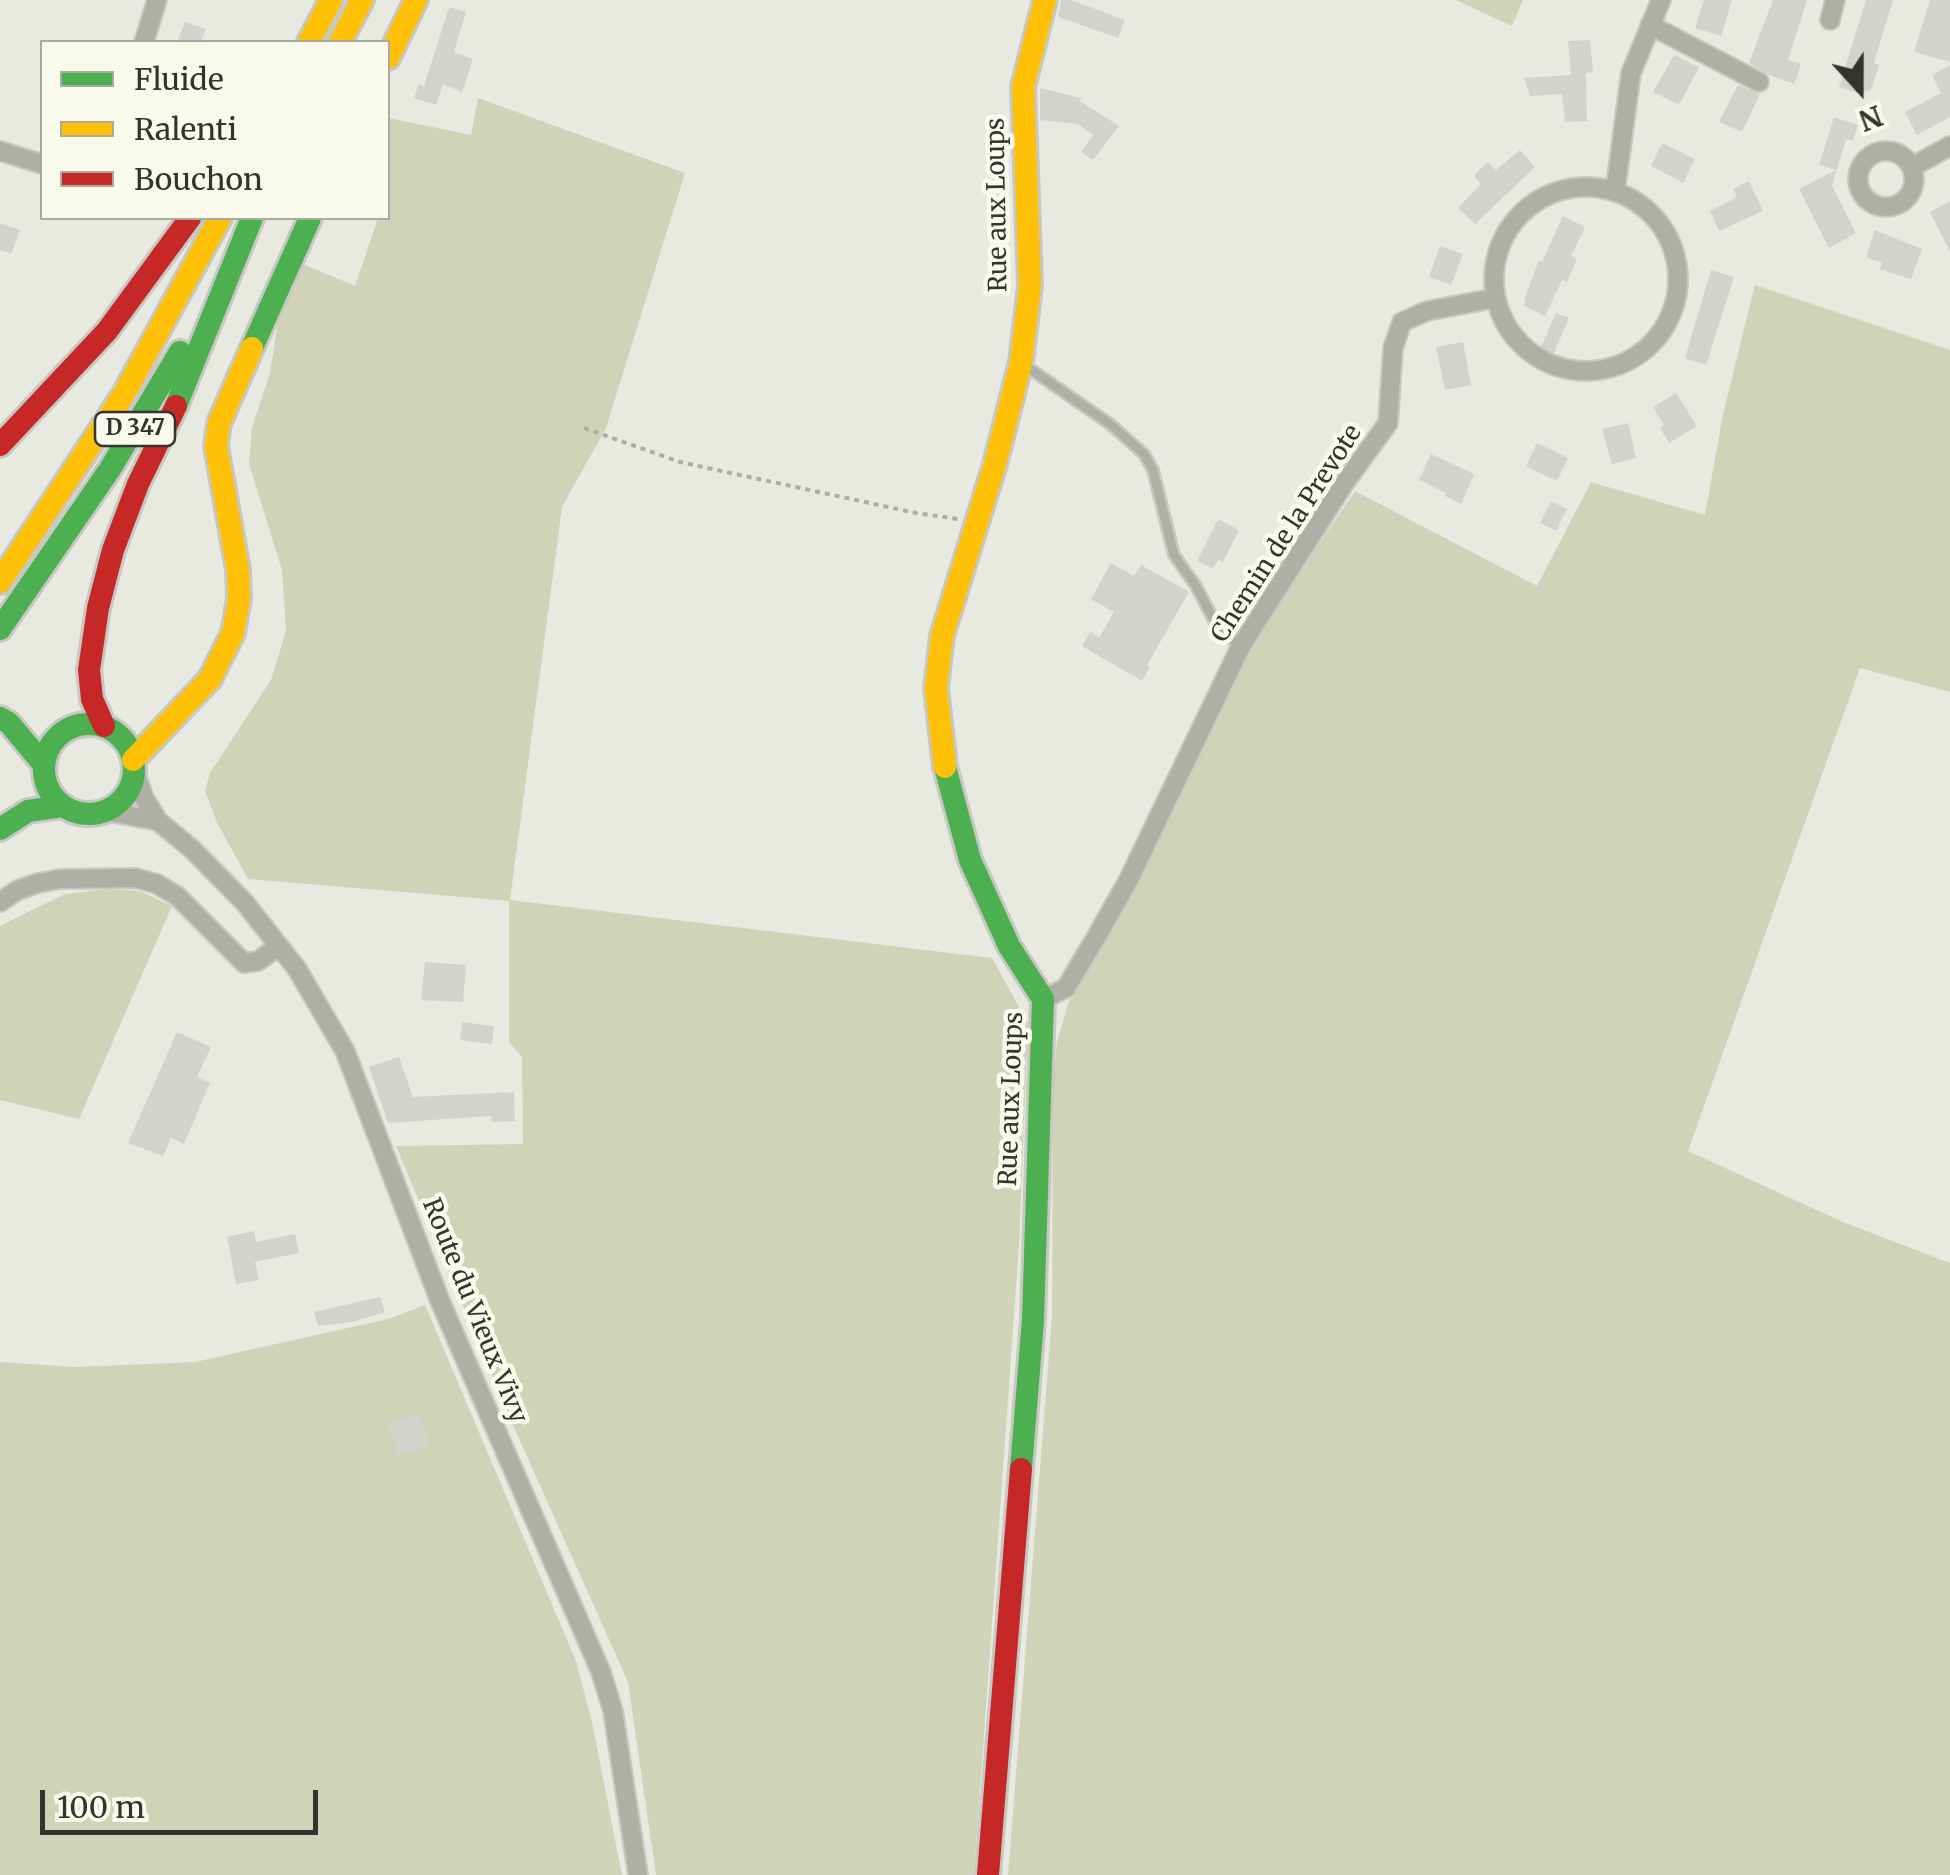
<!DOCTYPE html>
<style>
body{margin:0}
#map{position:relative;width:1950px;height:1875px;overflow:hidden;background:#e8eae2;font-family:Merriweather,serif}
canvas{display:block}
.legend{position:absolute;left:40px;top:40px;width:350px;height:180px;box-sizing:border-box;background:#f9faeb;border:2px solid #aaab9f;margin:0;padding:12px 18px;list-style:none;font-size:30px;color:#33342e}
.legend li{display:flex;align-items:center;gap:20px;height:50px}
.legend b{width:50px;border:2px solid #aaab9f}
.north{position:absolute;left:1810px;top:40px;width:100px;height:100px;-webkit-text-stroke:8px #f9faeb;paint-order:stroke;rotate:159deg;font-size:28px;font-weight:700;line-height:40px;text-align:center;color:#33342e}
.north::after{content:'';display:block;margin:auto;width:35px;height:45px;background:#33342e;clip-path:polygon(50% 0,100% 100%,50% 72%,0 100%)}
.scale{position:absolute;left:40px;top:1790px;width:278px;height:45px;box-sizing:border-box;border:5px solid #33342e;border-top:0;padding-left:12px;font-size:30px;line-height:35px;white-space:nowrap;color:#33342e;-webkit-text-stroke:8px #f9faeb;paint-order:stroke}
</style>
<div id="map">
<canvas width="1950" height="1875"></canvas>
<ul class="legend">
<li><b style="height:12px;background:#4caf50"></b>Fluide</li>
<li><b style="height:12px;background:#ffc107"></b>Ralenti</li>
<li><b style="height:12px;background:#c62828"></b>Bouchon</li>
</ul>
<div class="north">N</div>
<div class="scale">100 m</div>
</div>
<script>
const g = document.querySelector('canvas').getContext('2d');
g.lineJoin = 'round';
function paint(path, color) {
  g.fillStyle = color;
  g.fill(path, 'evenodd');
}
function poly(rows) {
  const path = new Path2D();
  for (const r of rows) {
    if (r.length === 3) {
      path.moveTo(r[0] + r[2], r[1]);
      path.arc(r[0], r[1], r[2], 0, 2 * Math.PI);
      continue;
    }
    path.moveTo(r[0], r[1]);
    for (let i = 2; i < r.length; i += 2) path.lineTo(r[i], r[i + 1]);
  }
  return path;
}
function trace(path, color, width, dash) {
  g.strokeStyle = color;
  g.lineWidth = width;
  g.lineCap = dash ? 'butt' : 'round';
  g.setLineDash(dash || []);
  g.stroke(path);
}
function label(font, color, halo, rows, align = 'center') {
  g.font = font + ' Merriweather,serif';
  g.lineWidth = 9;
  g.setLineDash([]);
  g.textBaseline = 'middle';
  g.strokeStyle = halo;
  g.fillStyle = color;
  for (const [text, x, y, turn = 0] of rows) {
    g.save();
    g.translate(x, y);
    g.rotate((+turn || 0) * Math.PI / 180);
    g.textAlign = isNaN(turn) ? turn : align;
    if (halo) g.strokeText(text, 0, 0);
    g.fillText(text, 0, 0);
    g.restore();
  }
}
paint(poly([
 [1456,0,1523,0,1512,26],
 [478,98,685,173,606,428,562,507,510,900,992,958,1028,1023,1019,1245,974,1875,656,1875,628,1682,513,1425,396,1146,523,1144,522,1057,509,1042,509,901,248,879,217,823,205,791,210,773,271,680,286,631,282,570,249,464,252,427,270,373,278,322,303,264,355,286,378,218,388,218,388,118,471,135],
 [1755,285,1950,350,1950,692,1860,668,1688,1151,1843,1222,1950,1263,1950,1875,1008,1875,1052,1316,1053,1079,1057,1042,1069,1001,1138,883,1259,632,1355,491,1537,586,1591,482,1705,515,1723,414],
 [107,889,140,891,172,906,79,1119,0,1100,0,926,65,894],
 [425,1305,576,1661,592,1722,622,1875,0,1875,0,1362,74,1367,195,1362,388,1319]
]), '#d0d3b8');
paint(poly([
 [1061,0,1071,0,1125,20,1118,38,1058,17],
 [1704,0,1732,0,1721,36,1695,28],
 [1773,0,1807,0,1788,60,1801,64,1794,84,1769,75,1749,63],
 [1866,0,1893,0,1874,63,1879,65,1870,92,1865,90,1864,95,1839,87],
 [1930,0,1950,0,1950,62,1914,52],
 [449,7,466,12,454,52,473,59,462,92,443,84,436,105,414,98,419,84,424,86],
 [185,22,206,29,201,42,177,42],
 [1590,40,1593,72,1586,73,1587,121,1565,122,1562,94,1530,96,1524,78,1571,75,1568,41],
 [1674,55,1699,67,1679,105,1653,92],
 [1950,65,1950,117,1917,135,1905,112,1941,93,1932,75],
 [1738,85,1760,94,1742,132,1719,122],
 [1040,88,1081,98,1080,101,1119,126,1093,160,1081,152,1093,135,1078,124,1040,120],
 [1834,117,1858,125,1853,141,1846,139,1832,186,1856,233,1829,248,1799,189,1836,170,1819,165],
 [1662,143,1695,159,1683,183,1651,166],
 [1520,150,1535,167,1475,224,1458,208,1481,184,1475,177,1476,173,1488,162,1496,170],
 [1749,181,1763,211,1719,231,1710,211,1737,197,1733,189],
 [1950,201,1950,252,1930,212],
 [1563,216,1585,227,1571,256,1577,259,1567,282,1562,280,1545,316,1524,306,1525,297,1539,260,1542,262],
 [0,223,20,230,11,254,0,250],
 [1875,230,1922,249,1911,279,1880,269,1882,263,1866,257],
 [1440,246,1463,254,1451,285,1429,277],
 [1711,270,1734,277,1706,365,1685,358],
 [1556,313,1569,318,1550,362,1537,356],
 [1463,342,1471,385,1445,390,1436,347],
 [1676,393,1697,426,1669,443,1660,428,1664,425,1653,407],
 [1628,423,1636,458,1612,464,1602,429],
 [1537,443,1568,458,1557,481,1526,466],
 [1431,454,1474,474,1461,504,1445,496,1446,493,1419,480],
 [1551,501,1567,509,1556,531,1540,523],
 [1218,519,1239,530,1223,562,1218,559,1213,569,1197,561],
 [1111,563,1134,576,1141,565,1189,592,1147,665,1150,667,1142,681,1082,646,1090,632,1099,638,1114,612,1091,599],
 [425,962,466,965,463,1002,421,1000],
 [462,1022,494,1026,492,1044,460,1040],
 [177,1032,211,1047,197,1077,210,1083,184,1144,171,1138,163,1156,128,1143],
 [399,1057,413,1097,514,1092,515,1121,492,1122,491,1116,388,1123,369,1067],
 [254,1231,256,1242,295,1234,299,1253,255,1262,259,1280,236,1284,227,1237],
 [380,1297,385,1312,352,1322,318,1326,314,1312],
 [419,1413,430,1445,399,1455,387,1424]
]), '#d2d3cd');
const lane = poly([
 [1023,364,1110,424,1144,454,1153,470,1174,555,1196,586,1219,630,1241,646]
]);
const street = poly([
 [1830,20,1835,0],
 [1650,25,1759,82],
 [144,42,157,0],
 [1886,179,28],
 [0,151,42,164],
 [1912,167,1950,146],
 [1586,279,92],
 [1615,192,1631,73,1661,0],
 [134,769,144,798,158,821,193,850,245,903,297,969,345,1051,440,1301,601,1672,613,1711,638,1875],
 [105,811,158,821],
 [0,902,18,890,38,883,60,879,136,878,157,884,177,896,244,963,258,961,279,946],
 [1043,999,1066,988,1097,936,1128,881,1241,646,1343,485,1388,423,1393,348,1402,322,1427,311,1496,298]
]);
const fast = poly([
 [252,348,310,218],
 [176,406,252,218],
 [0,629,110,469,180,352],
 [0,718,9,723,44,765],
 [89,769,45],
 [945,767,970,860,1009,946,1043,999,1033,1320,1021,1469],
 [0,829,28,811,62,806]
]);
const slow = poly([
 [309,42,331,0],
 [340,42,362,0],
 [388,58,416,0],
 [0,582,124,394,220,218],
 [133,760,210,679,233,633,239,599,238,570,216,446,219,423,252,348],
 [945,767,936,688,942,636,995,464,1021,362,1030,286,1023,87,1045,0]
]);
const jam = poly([
 [0,445,107,331,190,218],
 [104,726,92,699,89,670,98,608,113,550,138,484,176,406],
 [988,1875,1021,1469]
]);
trace(lane, '#c7c8c2', 14);
trace(street, '#c7c8c2', 22);
trace(fast, '#c7c8c2', 28);
trace(slow, '#c7c8c2', 28);
trace(jam, '#c7c8c2', 28);
trace(poly([
 [584,428,680,462,916,513,958,519]
]), '#acaea6', 4, [5, 5]);
trace(lane, '#afb0a5', 9);
trace(street, '#afb0a5', 18);
trace(fast, '#4caf50', 22);
trace(slow, '#ffc107', 22);
trace(jam, '#c62828', 22);
for (const [x, y, w] of [
 [135,429,80]
]) {
  const box = new Path2D();
  box.roundRect(x - w / 2, y - 17, w, 34, 8);
  g.fillStyle = '#f9faeb';
  g.fill(box);
  trace(box, '#33342e', 2.5);
}
label('bold 22px', '#33342e', null, [
 ["D 347",135,429]
]);
label('25px', '#33342e', '#f9faeb', [
 ["Rue aux Loups",998,205,-91],
 ["Chemin de la Prevote",1287,534,-57],
 ["Rue aux Loups",1012,1099,-88],
 ["Route du Vieux Vivy",474,1311,68]
]);
</script>
